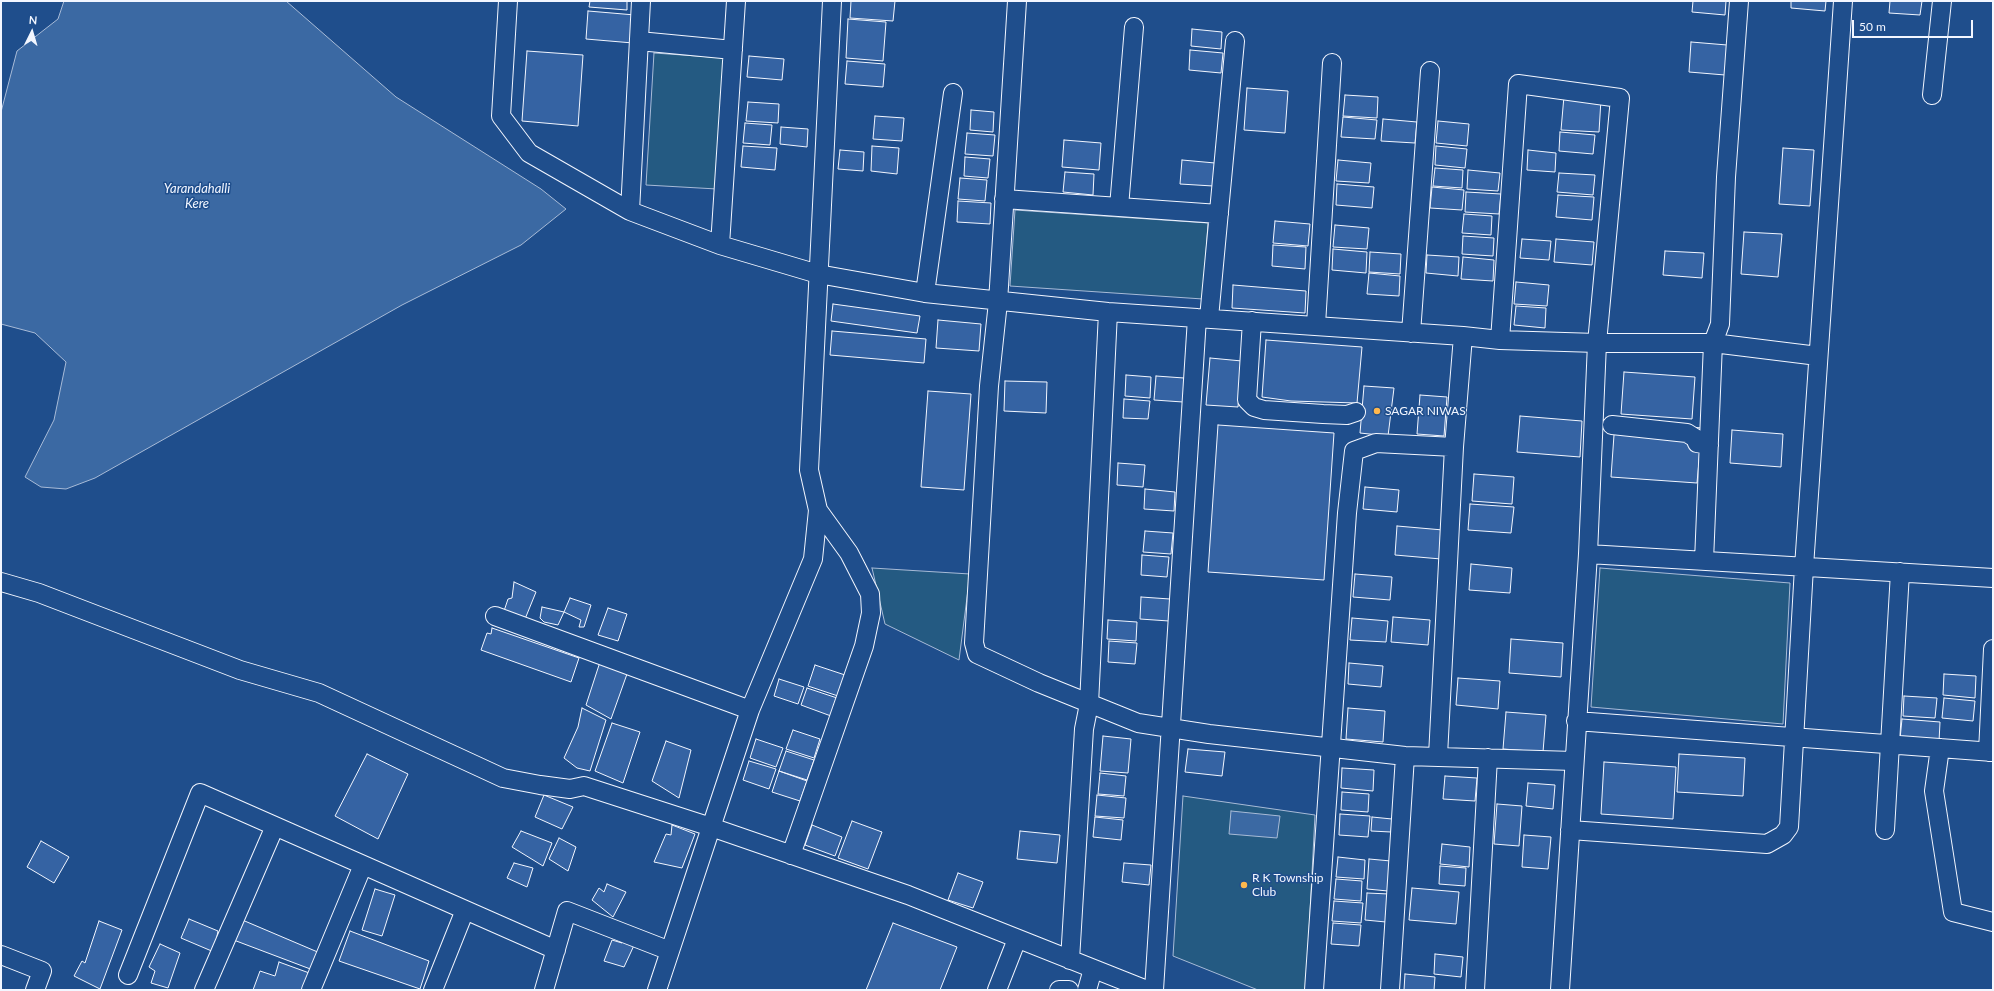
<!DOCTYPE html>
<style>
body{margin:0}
#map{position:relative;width:1994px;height:991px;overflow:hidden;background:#1f4e8c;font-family:Lato,sans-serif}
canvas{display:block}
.frame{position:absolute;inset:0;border:2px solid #f2f6ff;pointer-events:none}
.north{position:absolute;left:12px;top:12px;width:40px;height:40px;-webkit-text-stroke:3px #1f4e8c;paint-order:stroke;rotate:5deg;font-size:11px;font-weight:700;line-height:16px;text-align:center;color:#f2f6ff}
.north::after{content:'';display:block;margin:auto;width:14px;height:18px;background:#f2f6ff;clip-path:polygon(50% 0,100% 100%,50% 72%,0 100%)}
.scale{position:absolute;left:1852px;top:20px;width:121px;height:18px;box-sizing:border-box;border:2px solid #f2f6ff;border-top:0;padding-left:5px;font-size:12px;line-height:14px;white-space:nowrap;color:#f2f6ff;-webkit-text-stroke:3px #1f4e8c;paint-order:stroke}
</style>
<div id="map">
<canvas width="1994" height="991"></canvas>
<div class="frame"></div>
<div class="north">N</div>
<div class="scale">50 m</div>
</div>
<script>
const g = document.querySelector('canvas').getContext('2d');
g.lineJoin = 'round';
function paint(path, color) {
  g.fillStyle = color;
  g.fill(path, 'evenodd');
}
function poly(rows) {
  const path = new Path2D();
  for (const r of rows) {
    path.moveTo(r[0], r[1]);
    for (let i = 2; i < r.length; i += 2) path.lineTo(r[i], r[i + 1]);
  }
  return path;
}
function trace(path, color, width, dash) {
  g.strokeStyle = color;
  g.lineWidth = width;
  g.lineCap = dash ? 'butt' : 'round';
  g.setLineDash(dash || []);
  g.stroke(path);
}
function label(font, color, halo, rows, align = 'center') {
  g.font = font + ' Lato,sans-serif';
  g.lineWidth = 3;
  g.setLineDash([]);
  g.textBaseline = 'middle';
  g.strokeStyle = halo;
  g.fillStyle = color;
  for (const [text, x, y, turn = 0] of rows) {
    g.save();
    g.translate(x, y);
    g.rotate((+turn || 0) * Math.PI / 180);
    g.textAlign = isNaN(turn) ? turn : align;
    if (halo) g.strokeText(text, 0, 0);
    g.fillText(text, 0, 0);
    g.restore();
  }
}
const green = poly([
 [654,53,725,58,717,189,646,185,654,53],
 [1015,210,1208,223,1203,299,1010,286,1015,210],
 [872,568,970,574,959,660,885,624,872,568],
 [1600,568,1790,583,1783,724,1591,707,1600,568],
 [1183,796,1315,815,1306,990,1258,990,1173,956,1183,796]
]);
paint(green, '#245a82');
trace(green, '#a8bbd7', 1);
const water = poly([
 [64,1,286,1,396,97,541,189,566,209,521,245,402,305,95,478,66,489,41,487,25,477,54,420,66,362,35,333,1,324,1,112,17,51,58,19,64,1],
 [1231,811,1280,816,1277,838,1229,834,1231,811]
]);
paint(water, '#3b69a3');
trace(water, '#a8bbd7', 1);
const building = poly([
 [590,1,627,1,627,10,589,7,590,1],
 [851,1,895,1,893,21,850,18,851,1],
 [1693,1,1726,1,1725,15,1692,12,1693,1],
 [1791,1,1826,1,1825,11,1791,8,1791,1],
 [1890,1,1922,1,1920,15,1889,13,1890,1],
 [588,11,635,15,633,43,586,39,588,11],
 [848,19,886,22,883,61,846,58,848,19],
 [1192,29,1222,32,1221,49,1191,46,1192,29],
 [1691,42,1727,45,1725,75,1689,72,1691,42],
 [1190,50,1223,53,1221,73,1189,70,1190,50],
 [527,51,583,55,578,126,522,121,527,51],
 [749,56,784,59,782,80,747,77,749,56],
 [847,61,885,64,883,87,845,84,847,61],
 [1247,88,1288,91,1285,133,1244,130,1247,88],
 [1345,95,1378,97,1377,118,1343,116,1345,95],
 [1564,96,1601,99,1599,132,1561,130,1564,96],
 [748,102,779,104,778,123,746,121,748,102],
 [971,110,994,112,993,132,970,130,971,110],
 [875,116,904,118,902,141,873,139,875,116],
 [1343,117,1377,120,1375,139,1341,137,1343,117],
 [1383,119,1417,122,1415,143,1381,141,1383,119],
 [1438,121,1469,124,1467,146,1436,143,1438,121],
 [745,123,772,125,770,145,743,143,745,123],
 [781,127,808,129,807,147,780,144,781,127],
 [1560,132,1595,135,1593,154,1559,151,1560,132],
 [967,133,995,135,993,156,965,154,967,133],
 [1064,140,1101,143,1099,170,1062,167,1064,140],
 [743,146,777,148,775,170,741,167,743,146],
 [872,146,899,148,897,174,871,171,872,146],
 [1436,146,1467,149,1465,168,1435,165,1436,146],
 [1783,148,1814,150,1810,206,1779,204,1783,148],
 [840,150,864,152,863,171,838,169,840,150],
 [1528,150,1556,153,1555,172,1527,170,1528,150],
 [965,157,990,159,988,178,964,176,965,157],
 [1182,160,1215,163,1213,186,1180,184,1182,160],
 [1338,160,1371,163,1369,183,1336,181,1338,160],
 [1435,168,1463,170,1462,188,1433,186,1435,168],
 [1468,170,1500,173,1498,191,1467,189,1468,170],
 [1065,172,1094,174,1093,195,1063,192,1065,172],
 [1559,173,1595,175,1593,195,1557,192,1559,173],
 [960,178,987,180,985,201,958,199,960,178],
 [1337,184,1374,187,1372,208,1336,205,1337,184],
 [1432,187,1464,190,1462,210,1430,208,1432,187],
 [1466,192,1501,194,1499,214,1465,212,1466,192],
 [1558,195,1594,197,1592,220,1556,217,1558,195],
 [958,201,991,203,990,224,957,222,958,201],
 [1464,214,1492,216,1491,235,1462,233,1464,214],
 [1275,221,1310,224,1308,246,1273,243,1275,221],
 [1335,225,1369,228,1367,249,1333,247,1335,225],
 [1744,232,1782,234,1778,277,1741,274,1744,232],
 [1463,236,1494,238,1493,256,1462,254,1463,236],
 [1522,239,1551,241,1549,260,1520,258,1522,239],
 [1556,239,1594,242,1592,265,1554,262,1556,239],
 [1273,245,1306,247,1305,269,1272,266,1273,245],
 [1333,249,1367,252,1366,273,1332,270,1333,249],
 [1665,251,1704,253,1702,278,1663,275,1665,251],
 [1370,252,1401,254,1400,274,1369,272,1370,252],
 [1427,255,1459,257,1458,276,1426,273,1427,255],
 [1463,257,1494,260,1493,281,1461,279,1463,257],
 [1369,273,1400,276,1399,296,1367,294,1369,273],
 [1516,282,1549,285,1547,306,1514,304,1516,282],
 [1233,285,1306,291,1305,313,1232,308,1233,285],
 [833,304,920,316,917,333,831,321,833,304],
 [1516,306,1546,308,1545,328,1514,325,1516,306],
 [938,320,981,324,979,351,936,348,938,320],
 [832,331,926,339,924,363,830,355,832,331],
 [1266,340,1362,347,1357,403,1291,401,1262,397,1266,340],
 [1210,358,1242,361,1238,407,1206,405,1210,358],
 [1624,372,1695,377,1692,419,1621,414,1624,372],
 [1126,375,1151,377,1150,398,1125,396,1126,375],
 [1156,376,1184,378,1183,402,1154,400,1156,376],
 [1005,381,1047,382,1046,413,1004,411,1005,381],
 [1364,386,1394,388,1388,436,1360,433,1364,386],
 [928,391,971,394,964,490,921,487,928,391],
 [1420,395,1447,397,1444,436,1417,434,1420,395],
 [1124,399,1150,401,1148,419,1123,418,1124,399],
 [1520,416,1582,421,1580,457,1517,452,1520,416],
 [1615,421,1702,428,1697,483,1611,477,1615,421],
 [1218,425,1334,433,1324,580,1208,572,1218,425],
 [1732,430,1783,434,1781,467,1730,463,1732,430],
 [1118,463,1145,465,1143,487,1117,485,1118,463],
 [1474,474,1514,477,1512,504,1472,501,1474,474],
 [1365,487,1399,490,1397,512,1363,509,1365,487],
 [1145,489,1175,492,1174,511,1144,509,1145,489],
 [1470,504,1514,507,1511,533,1468,530,1470,504],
 [1397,526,1443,530,1441,559,1395,555,1397,526],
 [1145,531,1173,533,1171,554,1143,552,1145,531],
 [1142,555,1169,557,1167,577,1141,575,1142,555],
 [1471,564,1512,568,1510,593,1469,590,1471,564],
 [1355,574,1392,577,1390,600,1353,597,1355,574],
 [514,582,536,592,525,619,504,611,508,599,512,598,514,582],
 [1141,597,1170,599,1169,621,1140,619,1141,597],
 [570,598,591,605,584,627,579,627,581,620,564,612,570,598],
 [542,607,564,612,558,625,544,622,540,618,542,607],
 [608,608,627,614,618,641,598,635,608,608],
 [1393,617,1430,620,1428,645,1391,642,1393,617],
 [1352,618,1388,621,1386,642,1350,640,1352,618],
 [1108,620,1137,622,1136,641,1107,639,1108,620],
 [492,628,579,658,571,682,481,650,487,633,491,634,492,628],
 [1511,639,1563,643,1561,677,1509,673,1511,639],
 [1109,641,1137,643,1135,664,1108,662,1109,641],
 [600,662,627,674,611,719,586,705,600,662],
 [1349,663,1383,666,1381,687,1348,684,1349,663],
 [815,665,845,675,838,696,808,686,815,665],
 [1944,674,1976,676,1975,698,1943,695,1944,674],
 [1458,678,1500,681,1498,709,1456,705,1458,678],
 [779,679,804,687,798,704,774,696,779,679],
 [807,688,837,698,831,716,801,705,807,688],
 [1904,696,1937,698,1935,718,1903,716,1904,696],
 [1944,698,1975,701,1973,721,1942,718,1944,698],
 [582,708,606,720,590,771,577,768,564,758,578,727,582,708],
 [1348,708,1385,711,1383,742,1346,739,1348,708],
 [1506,712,1546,715,1543,752,1503,749,1506,712],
 [1902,719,1940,722,1939,742,1900,739,1902,719],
 [612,723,640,732,623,783,595,771,612,723],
 [793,730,820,739,814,758,786,749,793,730],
 [1103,736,1131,739,1128,773,1100,771,1103,736],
 [756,739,783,748,776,767,750,758,756,739],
 [666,741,691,750,679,798,652,781,666,741],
 [1188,749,1225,752,1222,776,1185,772,1188,749],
 [786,751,814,760,807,780,779,771,786,751],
 [367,754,408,774,378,839,335,816,367,754],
 [1679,754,1745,758,1743,796,1677,792,1679,754],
 [749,761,776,769,769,789,743,780,749,761],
 [1604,762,1676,767,1673,819,1601,814,1604,762],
 [1342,768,1374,770,1373,791,1341,788,1342,768],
 [779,771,807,781,800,801,772,792,779,771],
 [1100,773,1126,776,1124,796,1098,794,1100,773],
 [1445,776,1477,778,1475,801,1443,799,1445,776],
 [1528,783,1555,785,1553,809,1526,806,1528,783],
 [1342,792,1369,794,1368,812,1341,810,1342,792],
 [544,795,573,807,562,829,535,817,544,795],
 [1097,795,1126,798,1124,818,1095,816,1097,795],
 [1497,804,1522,806,1519,846,1494,844,1497,804],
 [1340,814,1370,816,1368,837,1339,835,1340,814],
 [1095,817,1123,820,1121,840,1093,837,1095,817],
 [1372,817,1392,819,1391,832,1371,831,1372,817],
 [852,821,882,832,868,869,838,858,852,821],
 [672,825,695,834,682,868,654,862,666,834,671,835,672,825],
 [812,825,842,837,835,856,805,845,812,825],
 [521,831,552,843,543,866,512,847,521,831],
 [1020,831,1060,835,1057,863,1017,859,1020,831],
 [1524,835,1551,837,1548,869,1522,867,1524,835],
 [559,838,576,847,568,871,549,859,559,838],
 [41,841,69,857,54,883,27,867,41,841],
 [1442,844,1470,847,1469,867,1440,864,1442,844],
 [1338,857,1365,860,1364,879,1336,877,1338,857],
 [1369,859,1391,861,1388,891,1367,889,1369,859],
 [514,863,533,868,527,887,507,878,514,863],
 [1124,863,1151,865,1149,885,1122,882,1124,863],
 [1440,866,1466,868,1465,886,1439,884,1440,866],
 [958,873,983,882,973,908,948,900,958,873],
 [1336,879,1362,881,1361,901,1334,899,1336,879],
 [607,884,626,892,613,917,592,900,599,888,604,892,607,884],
 [1412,888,1459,892,1456,924,1409,920,1412,888],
 [375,889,395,895,382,936,362,930,375,889],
 [1367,893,1389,894,1386,922,1365,920,1367,893],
 [1334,901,1363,903,1361,923,1332,921,1334,901],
 [189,919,218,931,214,952,181,938,189,919],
 [240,919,320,953,313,970,231,939,240,919],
 [99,921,122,930,100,989,74,976,82,961,85,963,99,921],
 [893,923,957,947,940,990,866,990,893,923],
 [1333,923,1361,925,1359,946,1331,944,1333,923],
 [350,931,429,961,420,989,339,961,350,931],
 [623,937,636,941,624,967,604,961,612,940,622,943,623,937],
 [160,944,180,953,168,988,151,983,155,971,149,967,160,944],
 [1435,954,1463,957,1461,977,1434,974,1435,954],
 [279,962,312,974,305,990,253,990,260,971,275,976,279,962],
 [1405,974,1435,977,1434,990,1404,990,1405,974]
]);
paint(building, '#3563a3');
trace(building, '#f2f6ff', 1);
const minor = poly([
 [508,1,501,116,529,153,630,211,720,245,818,274,925,293,1108,312,1463,336,1500,340,1597,343,1713,343,1818,356],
 [1017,1,998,302,989,386,974,643,977,654,1039,683,1138,723,1209,734,1405,756,1574,761],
 [1134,27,1119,207,1219,214],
 [639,41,733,50],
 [1932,95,1942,1],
 [1004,199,1119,207],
 [630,211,641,1],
 [720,245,736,1],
 [925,293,953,93],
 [1209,318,1235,41],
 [1252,321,1247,400,1254,407,1264,410,1323,414,1347,415,1356,412],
 [1316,325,1332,63],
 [1411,333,1430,71],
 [1500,340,1518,84,1620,98,1597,343,1588,554,1560,990],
 [1612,425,1687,433,1695,438,1697,443,1709,445],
 [1588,554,1993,578],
 [1704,561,1713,343,1720,324,1726,177,1739,1],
 [1,582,39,593,240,670,319,693,503,778,540,785,570,789,584,786,711,827,908,895,1147,990],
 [495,616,750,710],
 [1576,721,1993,752],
 [1940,748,1934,791,1953,912,1993,922],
 [1988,752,1993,649],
 [1438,756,1454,447,1463,336],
 [1570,830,1767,844,1783,835,1789,827,1804,567,1843,1],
 [1885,830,1900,572],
 [791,855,864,646,871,613,870,594,849,553,818,510],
 [1,955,42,971,35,990],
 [1070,960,1084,729,1089,704,1108,312],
 [128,975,200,793,556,950],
 [204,990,275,826],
 [311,990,363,865],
 [433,990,465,910],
 [544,990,567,911,670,951],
 [657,990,750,710,813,559,818,510,809,470,832,1],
 [997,990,1017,939],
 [1059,990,1069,990],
 [1087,990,1093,969],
 [1154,990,1197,318],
 [1314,990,1347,513,1354,451,1376,443,1454,447],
 [1390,990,1405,756],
 [1475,990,1488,758]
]);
trace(minor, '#f2f6ff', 20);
trace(minor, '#1f4e8c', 18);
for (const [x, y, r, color] of [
 [1377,411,4,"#ffb74d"],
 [1244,885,4,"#ffb74d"]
]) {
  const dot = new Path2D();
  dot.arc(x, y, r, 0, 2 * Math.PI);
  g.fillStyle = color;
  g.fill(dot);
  trace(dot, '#1f4e8c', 1.5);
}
label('12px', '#f2f6ff', '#1f4e8c', [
 ["SAGAR NIWAS",1385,411],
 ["R K Township",1252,878],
 ["Club",1252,892]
], 'left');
label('italic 13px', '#f2f6ff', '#1f4e8c', [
 ["Yarandahalli",197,189],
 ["Kere",197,204]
]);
</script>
